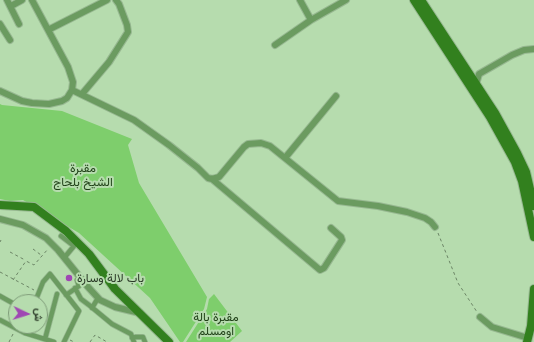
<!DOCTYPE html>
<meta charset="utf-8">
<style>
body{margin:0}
#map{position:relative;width:534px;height:342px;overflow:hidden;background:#b6dcae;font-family:Quicksand,Vazirmatn,sans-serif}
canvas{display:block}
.north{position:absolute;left:8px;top:294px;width:40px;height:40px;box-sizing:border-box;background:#b6dcae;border:1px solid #7e9b78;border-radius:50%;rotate:94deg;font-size:11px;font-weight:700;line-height:16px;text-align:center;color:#2b3a28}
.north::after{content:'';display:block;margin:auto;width:14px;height:18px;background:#9f47b3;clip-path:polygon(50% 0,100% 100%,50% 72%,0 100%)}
</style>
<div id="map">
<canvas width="534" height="342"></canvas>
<div class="north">ش</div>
</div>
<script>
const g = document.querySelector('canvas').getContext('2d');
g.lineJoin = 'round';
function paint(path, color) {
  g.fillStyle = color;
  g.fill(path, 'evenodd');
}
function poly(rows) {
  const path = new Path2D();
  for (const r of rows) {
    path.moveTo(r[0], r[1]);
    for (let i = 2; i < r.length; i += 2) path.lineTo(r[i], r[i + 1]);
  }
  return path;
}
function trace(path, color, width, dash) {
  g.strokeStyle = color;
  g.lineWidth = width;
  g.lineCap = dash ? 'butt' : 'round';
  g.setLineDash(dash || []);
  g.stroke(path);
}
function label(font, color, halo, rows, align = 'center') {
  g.font = font + ' Quicksand,Vazirmatn,sans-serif';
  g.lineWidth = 4;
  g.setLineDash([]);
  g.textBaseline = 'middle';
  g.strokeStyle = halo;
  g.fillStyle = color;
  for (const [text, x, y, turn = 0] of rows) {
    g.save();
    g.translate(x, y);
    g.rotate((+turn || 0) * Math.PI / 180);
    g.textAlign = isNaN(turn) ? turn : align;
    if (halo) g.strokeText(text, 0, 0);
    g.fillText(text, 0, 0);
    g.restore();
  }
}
paint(poly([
 [0,104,2,105,62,111,132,139,128,145,139,183,207,297,204,309,183,342,180,342,150,298,79,233,23,200,10,201,0,199],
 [214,294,242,331,230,342,186,342,207,309,209,299]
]), '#7ece6c');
const pedestrian = poly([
 [61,236,74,246,64,258],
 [75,288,81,299,89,305,112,324,131,334,134,342],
 [66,295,79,286,77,280,80,277],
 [0,296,16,305],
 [35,302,43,282,50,274,79,311,64,342],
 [92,308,98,298],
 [0,320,25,333,54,342],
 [25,333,27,326],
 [132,338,136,337,143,337,145,342],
 [45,339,57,294]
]);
const minor = poly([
 [7,0,19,24],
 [300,0,311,20],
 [11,6,22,0],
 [0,24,10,40],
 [48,30,107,0],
 [275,45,311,20,346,0],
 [472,85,477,81,479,74,512,55,524,50,534,49],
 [72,90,134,120,169,145,198,168,208,178,212,179,219,177,244,147,248,144,261,143,270,146,338,201,378,206,407,212,425,218,431,222,435,227],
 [0,91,22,101,32,103,49,104,62,101,67,98,72,90,73,82,68,67,32,0],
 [82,94,109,62,128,32,127,25,119,4,116,0],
 [285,158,336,96],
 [212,179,320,270,324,268,342,240,341,237,331,228],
 [0,219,23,225,46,238,58,250,88,287,100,300,115,307,140,313],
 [480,317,492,327,528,338]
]);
const secondary = poly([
 [414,0,490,117,515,162,522,181,534,237],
 [421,0,495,113,517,153,526,172,534,206],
 [0,205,34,207,66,231,89,254,115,289,169,342],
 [527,342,531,326,534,289]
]);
trace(pedestrian, '#97b891', 6);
trace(minor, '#97b891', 8);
trace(secondary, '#97b891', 10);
trace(poly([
 [438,233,458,283,477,312],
 [0,242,1,240],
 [33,249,41,255],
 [10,252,25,260],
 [0,272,34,290],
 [13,280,26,261,34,265,48,249],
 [70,340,74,342],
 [9,342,13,334],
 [90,342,95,335,107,342]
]), '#6b8465', 1, [3, 3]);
trace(pedestrian, '#6b9b60', 4.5);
trace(minor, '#6b9b60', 6);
trace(secondary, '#32801e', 8);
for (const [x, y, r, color] of [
 [69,278,4,"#9f47b3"]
]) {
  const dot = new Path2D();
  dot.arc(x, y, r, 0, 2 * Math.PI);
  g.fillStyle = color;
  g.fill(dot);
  trace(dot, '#b6dcae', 1.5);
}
label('12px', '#1e3f16', '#b6dcae', [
 ["مقبرة",83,168],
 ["الشيخ بلحاج",83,182],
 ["مقبرة بالة",216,317],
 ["اومسلم",216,331]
]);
label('12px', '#2b3a28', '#b6dcae', [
 ["باب لالة وسارة",77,278]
], 'left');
</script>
